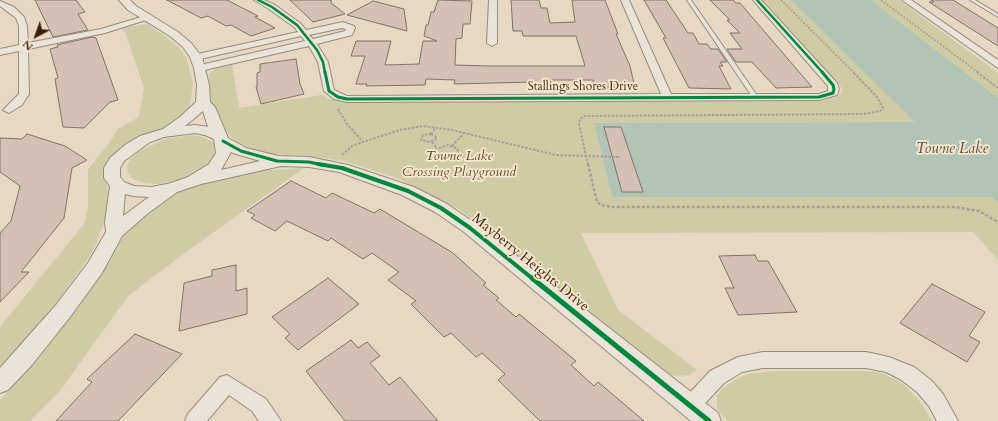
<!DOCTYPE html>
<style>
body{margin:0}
#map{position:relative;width:998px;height:421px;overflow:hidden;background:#e6d8c2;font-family:Cardo,serif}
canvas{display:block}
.north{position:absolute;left:16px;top:16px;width:40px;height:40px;-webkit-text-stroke:3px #f8e8ce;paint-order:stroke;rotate:221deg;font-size:11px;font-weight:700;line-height:16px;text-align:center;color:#3a1b0e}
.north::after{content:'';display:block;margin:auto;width:14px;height:18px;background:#3a1b0e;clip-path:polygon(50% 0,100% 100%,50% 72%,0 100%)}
</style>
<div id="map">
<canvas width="998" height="421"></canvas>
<div class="north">N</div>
</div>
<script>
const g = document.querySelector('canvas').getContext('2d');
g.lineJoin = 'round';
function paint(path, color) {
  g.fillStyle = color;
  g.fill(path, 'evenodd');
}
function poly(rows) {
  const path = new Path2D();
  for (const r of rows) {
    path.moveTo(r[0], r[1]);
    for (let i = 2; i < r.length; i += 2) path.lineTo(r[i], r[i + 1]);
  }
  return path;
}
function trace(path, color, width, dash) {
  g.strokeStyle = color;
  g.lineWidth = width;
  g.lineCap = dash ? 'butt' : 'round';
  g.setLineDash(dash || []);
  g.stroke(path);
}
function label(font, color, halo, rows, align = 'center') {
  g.font = font + ' Cardo,serif';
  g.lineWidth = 3.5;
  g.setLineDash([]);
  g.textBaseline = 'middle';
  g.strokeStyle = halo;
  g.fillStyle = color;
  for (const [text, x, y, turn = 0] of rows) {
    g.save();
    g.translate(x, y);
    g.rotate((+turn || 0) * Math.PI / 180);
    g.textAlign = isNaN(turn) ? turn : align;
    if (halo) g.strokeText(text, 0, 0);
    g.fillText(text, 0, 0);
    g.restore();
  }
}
paint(poly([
 [762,0,791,0,916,122,594,123,612,197,992,197,998,203,998,260,973,232,581,233,618,310,697,370,689,375,676,376,664,373,460,210,397,178,344,161,309,156,256,153,238,145,218,121,210,100,209,74,217,68,232,64,239,108,322,95,329,99,353,102,822,101,839,96,842,91,840,85],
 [871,0,899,0,998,73,998,98],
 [147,24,165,36,178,47,186,57,193,83,190,106,175,122,143,137,105,174,109,201,107,216,92,253,60,298,0,369,0,327,84,224,88,208,88,170,109,143,118,129,139,117,144,88,125,32,120,28],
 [192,135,203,137,211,141,214,144,214,155,206,166,190,176,174,181,158,184,144,183,133,179,128,173,127,166,131,158,140,151,165,139],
 [304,168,190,249,128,296,59,392,30,421,0,421,0,400,28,369,61,329,110,260,130,225,165,198,198,184,255,171],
 [772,371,868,371,880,373,895,379,905,386,918,399,932,421,729,421,722,416,717,408,717,396,722,389,735,380,748,374]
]), '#cecba5');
paint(poly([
 [791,0,871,0,998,98,998,203,992,197,612,197,594,123,915,122]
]), '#b2c4b5');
const building = poly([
 [35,0,76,0,85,12,78,14,88,30,53,37,35,0],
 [167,0,227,0,258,16,255,17,275,28,251,36,231,25,226,26,208,16,201,18,167,0],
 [290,0,331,0,331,3,345,14,313,22,290,0],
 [438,0,472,1,470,24,463,24,462,38,456,39,455,65,489,66,585,66,576,36,523,36,522,31,513,31,511,0,539,0,541,8,547,8,550,23,575,22,572,0,605,0,618,34,616,34,630,66,635,88,594,88,593,80,546,80,546,85,533,85,533,82,454,84,455,80,426,79,425,85,366,86,367,84,356,84,365,56,351,56,356,41,391,41,385,65,419,64,423,41,437,41,424,36,426,25,428,25,431,12,434,12,438,0],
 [644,0,666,0,688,33,693,33,699,44,707,44,711,49,718,49,727,62,720,62,723,66,719,66,731,89,689,88,663,38,666,38,644,0],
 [710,0,733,0,736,3,740,3,812,87,776,88,752,62,736,62,727,49,742,49,730,33,740,33,727,20,730,20,710,0],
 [931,0,953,0,998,28,998,46,929,2,934,2,931,0],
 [373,1,404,9,407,31,347,15,373,1],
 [92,37,96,38,118,100,110,102,84,128,63,127,55,79,58,78,50,49,58,47,57,45,92,37],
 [296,59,300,84,304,94,261,104,256,87,257,87,257,73,260,72,260,64,296,59],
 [604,127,621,127,643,192,622,192,604,127],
 [27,134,65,146,87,160,72,168,64,218,21,272,29,272,0,302,0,233,11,221,20,186,0,172,0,138,22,139,27,134],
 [291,181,326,198,332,193,374,213,380,209,453,253,486,283,483,285,499,298,496,300,516,317,519,314,576,361,571,365,594,386,598,382,644,421,540,421,498,380,505,374,482,353,476,357,451,333,444,337,411,304,416,301,388,280,399,272,372,253,363,259,331,238,328,241,287,221,275,231,251,218,255,215,247,211,291,181],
 [755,255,758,261,768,261,797,312,738,315,725,288,734,288,719,256,755,255],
 [236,265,236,291,247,288,247,314,179,331,184,283,212,276,212,270,236,265],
 [328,278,359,304,298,350,285,338,290,334,272,317,328,278],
 [932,284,985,312,969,336,980,342,967,362,900,323,932,284],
 [135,334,182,354,118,421,56,421,92,382,87,379,135,334],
 [351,340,358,348,367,342,380,356,370,363,389,385,400,377,438,421,345,421,306,371,351,340]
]);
paint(building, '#d5c1b3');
trace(building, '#807367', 1);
const service = poly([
 [687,0,691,0,758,97,757,98,753,98,687,0],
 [970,0,975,0,998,14,998,17,970,0]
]);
const minor = poly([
 [254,0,264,0,275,5,300,23,306,30,343,22,354,26,355,28,352,35,317,44,328,62,334,90,347,96,661,94,621,0,629,0,671,94,819,94,828,91,828,86,753,0,761,0,837,83,839,89,837,95,819,100,347,102,334,99,324,91,318,62,309,46,200,71,196,70,195,68,196,66,305,41,301,36,196,60,193,59,191,57,193,55,298,32,294,27,269,9,254,0],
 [342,28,346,29,345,31,313,39,309,35,342,28],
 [489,0,497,0,497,43,492,46,487,43,489,0],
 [902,0,911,0,998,60,998,68,902,0],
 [0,1,14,7,24,17,27,26,28,43,101,29,148,15,152,18,105,33,28,49,29,94,22,105,9,113,3,110,19,94,19,51,0,55,0,49,19,45,19,26,16,18,0,6,0,1],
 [763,352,866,352,889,357,914,367,931,380,943,394,958,421,937,421,929,406,917,392,900,379,886,372,866,368,763,368,742,372,724,383,697,412,690,415,683,412,680,406,683,400,710,371,738,357,763,352],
 [227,375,266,399,281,421,259,421,252,411,229,395,207,421,185,421,188,414,220,377,227,375]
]);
const tertiary = poly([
 [119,0,130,0,136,6,178,32,191,43,202,57,209,85,210,102,215,107,228,138,246,148,278,156,309,157,348,165,414,187,447,204,476,224,718,413,721,421,691,421,464,232,435,212,402,195,339,172,309,167,281,166,201,184,177,192,147,214,122,236,102,273,70,317,31,366,8,390,0,393,0,368,56,305,88,263,106,232,105,222,110,186,104,178,104,168,110,158,125,145,140,136,163,129,180,117,196,102,197,85,194,68,190,57,183,47,170,36,128,10,119,0],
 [203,111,208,127,195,125,185,126,203,111],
 [195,133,205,135,214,139,216,153,209,164,188,177,171,183,152,187,134,186,124,182,120,177,120,168,124,161,150,142,164,137,195,133],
 [231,152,236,154,260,161,221,170,231,152],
 [125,194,133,196,149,197,123,216,125,194]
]);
trace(service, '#988c7e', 2);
trace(minor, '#988c7e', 2);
trace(tertiary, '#988c7e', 2);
trace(poly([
 [781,0,854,73],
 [881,0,979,73]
]), '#a9a097', 1.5, [2, 1.5]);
trace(poly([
 [977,72,998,88],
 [338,109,347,124,363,142],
 [431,134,437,137,435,140,429,142,421,140,423,135,431,134],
 [431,134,436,127],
 [432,142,437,148],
 [452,146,465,132],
 [342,155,352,146,363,142,400,130,423,126,452,130,556,155,620,157],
 [429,159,429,155,434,150,448,145,456,148,463,158],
 [588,165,579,124,580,119,584,116,864,114,880,111,883,108,877,97,853,72]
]), '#a9a097', 2, [2.5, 1.5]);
trace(poly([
 [588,164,597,202,601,205,612,207,955,207,979,211,998,222]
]), '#a9a097', 2.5, [3, 2]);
paint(service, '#e9e3d8');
paint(minor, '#e9e3d8');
paint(tertiary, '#e9e3d8');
trace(poly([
 [258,0,272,7,297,25,317,50,323,62,325,73],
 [757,0,823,73]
]), '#00873e', 2.5);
trace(poly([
 [325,72,329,91,338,97,347,99,819,97,833,93,834,89,833,85,822,72],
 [223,141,241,151,277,161,309,162,323,165]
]), '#00873e', 3);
trace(poly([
 [318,164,342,168,408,191,441,208,470,228,533,279]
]), '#00873e', 4);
trace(poly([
 [532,278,709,421]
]), '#00873e', 5);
label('12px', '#3a1b0e', '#f8e8ce', [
 ["Stallings Shores Drive",583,87]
]);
label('italic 14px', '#604d34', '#f8e8ce', [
 ["Towne Lake",459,157],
 ["Crossing Playground",459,173]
]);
label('14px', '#3a1b0e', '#f8e8ce', [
 ["Mayberry Heights Drive",530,263,39]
]);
label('italic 15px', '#574b3e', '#f8e8ce', [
 ["Towne Lake",952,150]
]);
</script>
